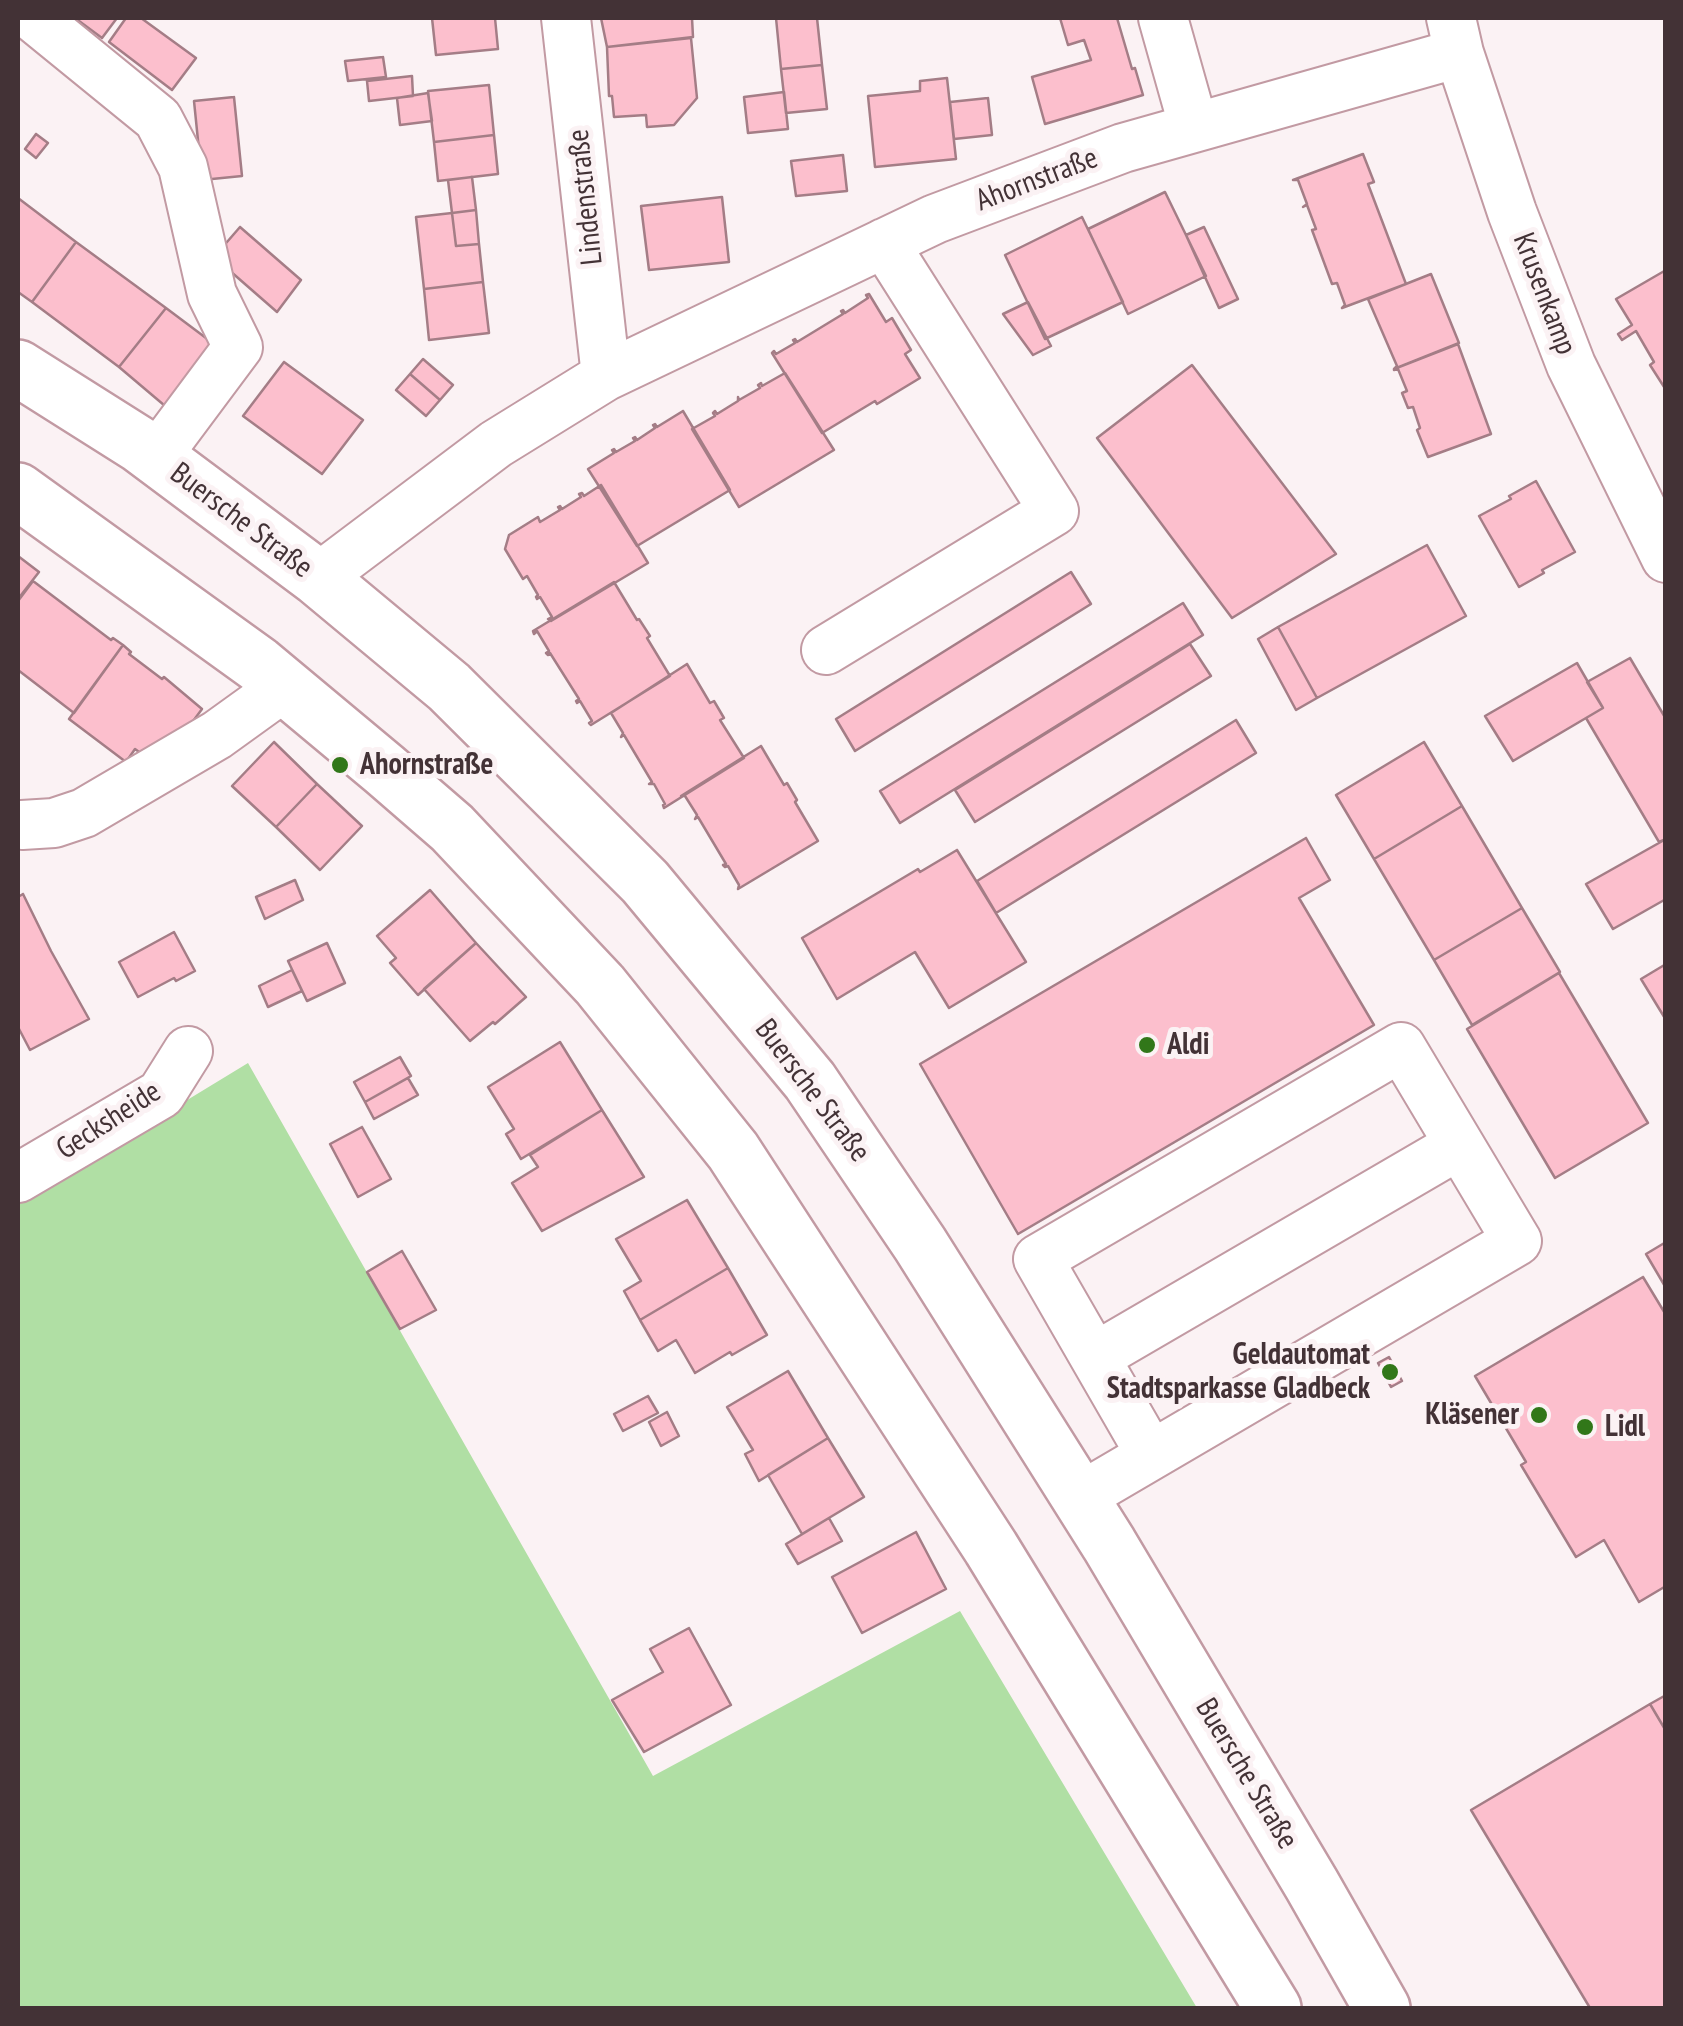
<!DOCTYPE html>
<meta charset="utf-8">
<style>
body{margin:0}
#map{position:relative;width:1683px;height:2026px;overflow:hidden;background:#fbf2f4;font-family:"PT Sans Narrow",sans-serif}
canvas{display:block}
.frame{position:absolute;inset:0;border:20px solid #433236;pointer-events:none}
</style>
<div id="map">
<canvas width="1683" height="2026"></canvas>
<div class="frame"></div>
</div>
<script>
const g = document.querySelector('canvas').getContext('2d');
g.lineJoin = 'round';
function paint(path, color) {
  g.fillStyle = color;
  g.fill(path, 'evenodd');
}
function poly(rows) {
  const path = new Path2D();
  for (const r of rows) {
    path.moveTo(r[0], r[1]);
    for (let i = 2; i < r.length; i += 2) path.lineTo(r[i], r[i + 1]);
  }
  return path;
}
function trace(path, color, width, dash) {
  g.strokeStyle = color;
  g.lineWidth = width;
  g.lineCap = dash ? 'butt' : 'round';
  g.setLineDash(dash || []);
  g.stroke(path);
}
function label(font, color, halo, rows, align = 'center') {
  g.font = font + ' "PT Sans Narrow",sans-serif';
  g.lineWidth = 10;
  g.setLineDash([]);
  g.textBaseline = 'middle';
  g.strokeStyle = halo;
  g.fillStyle = color;
  for (const [text, x, y, turn = 0] of rows) {
    g.save();
    g.translate(x, y);
    g.rotate((+turn || 0) * Math.PI / 180);
    g.textAlign = isNaN(turn) ? turn : align;
    if (halo) g.strokeText(text, 0, 0);
    g.fillText(text, 0, 0);
    g.restore();
  }
}
paint(poly([
 [248,1063,653,1776,960,1611,1197,2008,18,2008,18,1203]
]), '#b0dfa4');
const building = poly([
 [75,18,117,18,102,38,75,18],
 [126,18,141,18,196,58,172,90,109,42,126,18],
 [432,18,495,18,498,49,436,55,432,18],
 [601,18,692,18,693,37,607,47,601,18],
 [776,18,817,18,822,65,781,69,776,18],
 [1060,18,1117,18,1132,69,1135,68,1143,95,1045,124,1032,77,1091,60,1084,40,1068,45,1060,18],
 [691,38,697,98,674,125,647,127,646,115,614,117,612,96,609,96,607,47,691,38],
 [383,57,386,77,348,81,345,61,383,57],
 [822,65,827,109,786,113,781,69,822,65],
 [412,76,413,96,369,101,367,81,412,76],
 [947,78,956,159,875,167,868,96,920,91,920,81,947,78],
 [489,85,494,135,434,142,428,91,489,85],
 [784,92,788,129,748,133,744,97,784,92],
 [428,93,432,121,400,125,397,98,428,93],
 [234,97,242,176,202,180,194,101,234,97],
 [988,98,992,135,954,139,950,102,988,98],
 [36,134,48,143,36,158,25,149,36,134],
 [494,135,498,174,438,181,434,142,494,135],
 [1363,154,1374,182,1368,184,1406,284,1342,308,1345,305,1337,283,1332,284,1312,230,1316,229,1307,205,1303,207,1307,204,1298,180,1293,180,1363,154],
 [843,155,847,191,796,196,791,161,843,155],
 [472,177,476,210,452,213,448,180,472,177],
 [1165,192,1206,276,1128,314,1088,229,1165,192],
 [722,197,729,262,649,270,641,206,722,197],
 [18,198,76,242,32,302,18,292,18,198],
 [476,210,479,244,456,246,452,213,476,210],
 [452,213,456,246,479,244,483,282,424,289,416,217,452,213],
 [1082,217,1123,302,1045,339,1005,255,1082,217],
 [240,227,301,280,277,312,214,257,240,227],
 [1204,227,1238,299,1219,308,1186,235,1204,227],
 [76,242,166,308,119,367,32,302,76,242],
 [1666,270,1666,390,1650,365,1654,362,1636,331,1622,340,1618,334,1632,325,1616,299,1666,270],
 [1431,274,1459,343,1394,369,1397,366,1368,299,1431,274],
 [483,282,489,333,429,340,424,289,483,282],
 [869,294,886,322,892,318,911,350,905,354,920,378,877,404,875,401,822,433,772,353,774,351,776,354,795,343,793,340,795,339,797,342,843,314,841,311,843,310,845,313,868,298,866,295,869,294],
 [1028,302,1051,346,1033,355,1003,314,1028,302],
 [166,308,218,347,171,411,119,367,166,308],
 [1458,344,1491,434,1428,457,1417,430,1420,428,1413,407,1408,408,1402,393,1407,391,1398,369,1394,370,1394,369,1458,344],
 [423,359,453,385,440,400,410,374,423,359],
 [284,362,363,420,322,474,243,416,284,362],
 [1192,365,1336,554,1232,618,1097,438,1192,365],
 [785,373,834,450,739,507,692,429,715,416,713,413,715,411,717,414,738,401,738,397,739,400,760,388,758,385,761,383,762,386,785,373],
 [410,374,440,400,426,416,396,390,410,374],
 [683,411,730,490,637,546,588,469,614,453,612,450,614,449,616,452,635,441,633,438,635,437,637,440,655,428,653,425,655,424,657,427,683,411],
 [1536,481,1575,552,1542,570,1544,573,1519,587,1479,516,1511,499,1509,496,1536,481],
 [601,485,648,563,551,621,548,619,552,617,540,597,537,599,536,597,538,595,527,576,523,579,505,549,509,535,538,517,540,522,560,510,558,507,560,506,562,509,581,497,579,494,582,493,584,496,601,485],
 [1427,545,1466,616,1317,698,1278,627,1427,545],
 [18,556,39,572,18,599,18,556],
 [1071,572,1091,604,855,751,836,719,1071,572],
 [33,581,111,640,113,638,123,645,74,713,18,670,18,601,33,581],
 [614,582,637,620,639,619,650,636,647,638,670,676,591,725,589,723,592,721,580,701,577,703,576,701,579,699,550,653,548,655,546,653,549,651,537,631,534,634,533,631,614,582],
 [1183,603,1203,635,900,823,880,791,1183,603],
 [1278,627,1317,698,1296,710,1258,639,1278,627],
 [1190,644,1211,676,975,822,955,790,1190,644],
 [123,645,131,652,129,654,162,679,164,677,202,709,185,732,153,762,135,749,126,762,69,719,123,645],
 [1630,658,1666,719,1666,839,1659,842,1586,718,1603,708,1587,682,1630,658],
 [1577,663,1603,708,1513,761,1485,716,1577,663],
 [687,664,710,703,714,701,724,718,720,720,744,758,664,808,663,805,665,804,654,784,649,784,652,782,624,735,621,737,623,733,611,713,687,664],
 [1236,720,1256,753,996,913,977,881,1236,720],
 [274,742,317,784,276,827,232,786,274,742],
 [1424,742,1462,806,1374,859,1336,795,1424,742],
 [761,746,784,785,787,783,797,800,795,802,818,841,738,889,739,885,728,866,725,867,723,865,726,864,698,817,695,819,697,815,685,796,681,796,761,746],
 [317,784,362,826,320,870,276,827,317,784],
 [1462,806,1522,908,1434,960,1374,859,1462,806],
 [1306,838,1330,880,1299,898,1374,1025,1018,1234,920,1064,1306,838],
 [1666,839,1666,899,1613,929,1586,884,1666,839],
 [957,850,1026,962,949,1008,915,952,837,999,802,938,918,869,920,872,957,850],
 [295,880,303,900,265,919,256,897,295,880],
 [430,890,476,943,418,995,390,963,396,958,377,936,430,890],
 [23,894,51,951,89,1019,30,1050,18,1027,18,897,23,894],
 [1522,908,1560,972,1472,1025,1434,960,1522,908],
 [174,932,195,971,176,981,174,978,138,997,119,962,174,932],
 [327,943,345,983,307,1001,288,961,327,943],
 [476,943,526,997,495,1024,493,1022,470,1041,424,989,476,943],
 [1666,964,1666,1020,1641,979,1666,964],
 [292,970,302,991,268,1007,259,986,292,970],
 [1559,973,1648,1123,1555,1178,1467,1029,1559,973],
 [560,1042,602,1110,521,1159,506,1134,514,1129,488,1087,560,1042],
 [400,1057,411,1076,365,1102,354,1082,400,1057],
 [408,1078,418,1095,374,1119,365,1102,408,1078],
 [602,1110,644,1177,542,1231,512,1183,538,1167,530,1155,602,1110],
 [362,1127,391,1179,358,1197,330,1144,362,1127],
 [687,1200,728,1268,640,1320,624,1291,641,1281,616,1239,687,1200],
 [1666,1242,1666,1288,1646,1254,1666,1242],
 [402,1251,436,1310,400,1329,367,1272,402,1251],
 [728,1268,767,1335,732,1355,730,1352,695,1373,676,1340,658,1351,640,1320,728,1268],
 [1643,1277,1666,1315,1666,1586,1639,1602,1604,1540,1576,1557,1521,1465,1526,1462,1475,1376,1643,1277],
 [1389,1357,1402,1381,1391,1387,1378,1363,1389,1357],
 [788,1371,828,1438,759,1481,745,1454,753,1450,727,1407,788,1371],
 [648,1396,658,1413,623,1431,614,1414,648,1396],
 [667,1412,679,1436,661,1446,649,1422,667,1412],
 [828,1438,864,1497,802,1534,768,1475,828,1438],
 [829,1518,842,1541,798,1564,786,1544,829,1518],
 [916,1532,946,1589,862,1633,832,1577,916,1532],
 [689,1628,731,1705,644,1752,612,1700,663,1672,650,1649,689,1628],
 [1666,1695,1666,1731,1650,1704,1666,1695],
 [1650,1704,1666,1731,1666,2008,1590,2008,1471,1810,1650,1704]
]);
paint(building, '#fcbfcd');
trace(building, '#a47d86', 2.5);
const minor = poly([
 [34,18,158,119,183,167,212,294,238,347,156,457],
 [566,18,606,376],
 [1163,18,1194,128],
 [1451,18,1459,53,1512,212,1571,365,1666,558],
 [318,578,496,444,606,376,935,219,1123,148,1459,53],
 [826,650,1054,511,884,243],
 [22,825,54,823,84,813,217,735,285,686],
 [18,1178,161,1094,188,1051],
 [1095,1357,1459,1145],
 [1080,1497,1517,1241,1401,1047,1038,1259,1151,1455]
]);
const major = poly([
 [18,368,140,445,318,578,449,687,645,882,810,1081,920,1244,1109,1544,1312,1885,1382,2008],
 [18,491,258,664,385,770,452,828,600,985,733,1151,991,1548,1273,2008]
]);
trace(minor, '#c29aa3', 52);
trace(major, '#c29aa3', 60);
trace(minor, '#fff', 48);
trace(major, '#fff', 55);
for (const [x, y, r, color] of [
 [340,765,10,"#317719"],
 [1147,1045,10,"#317719"],
 [1390,1372,10,"#317719"],
 [1539,1415,10,"#317719"],
 [1585,1427,10,"#317719"]
]) {
  const dot = new Path2D();
  dot.arc(x, y, r, 0, 2 * Math.PI);
  g.fillStyle = color;
  g.fill(dot);
  trace(dot, '#fbf2f4', 4);
}
label('30px', '#433236', '#fbf2f4', [
 ["Ahornstraße",1037,180,-21],
 ["Lindenstraße",586,197,-96],
 ["Krusenkamp",1544,294,69],
 ["Buersche Straße",241,521,37],
 ["Buersche Straße",812,1091,53],
 ["Gecksheide",109,1121,-33],
 ["Buersche Straße",1246,1774,59]
]);
label('bold 30px', '#433236', '#fbf2f4', [
 ["Ahornstraße",360,765],
 ["Aldi",1167,1045],
 ["Geldautomat",1370,1355,"right"],
 ["Stadtsparkasse Gladbeck",1370,1389,"right"],
 ["Kläsener",1519,1415,"right"],
 ["Lidl",1605,1427]
], 'left');
</script>
